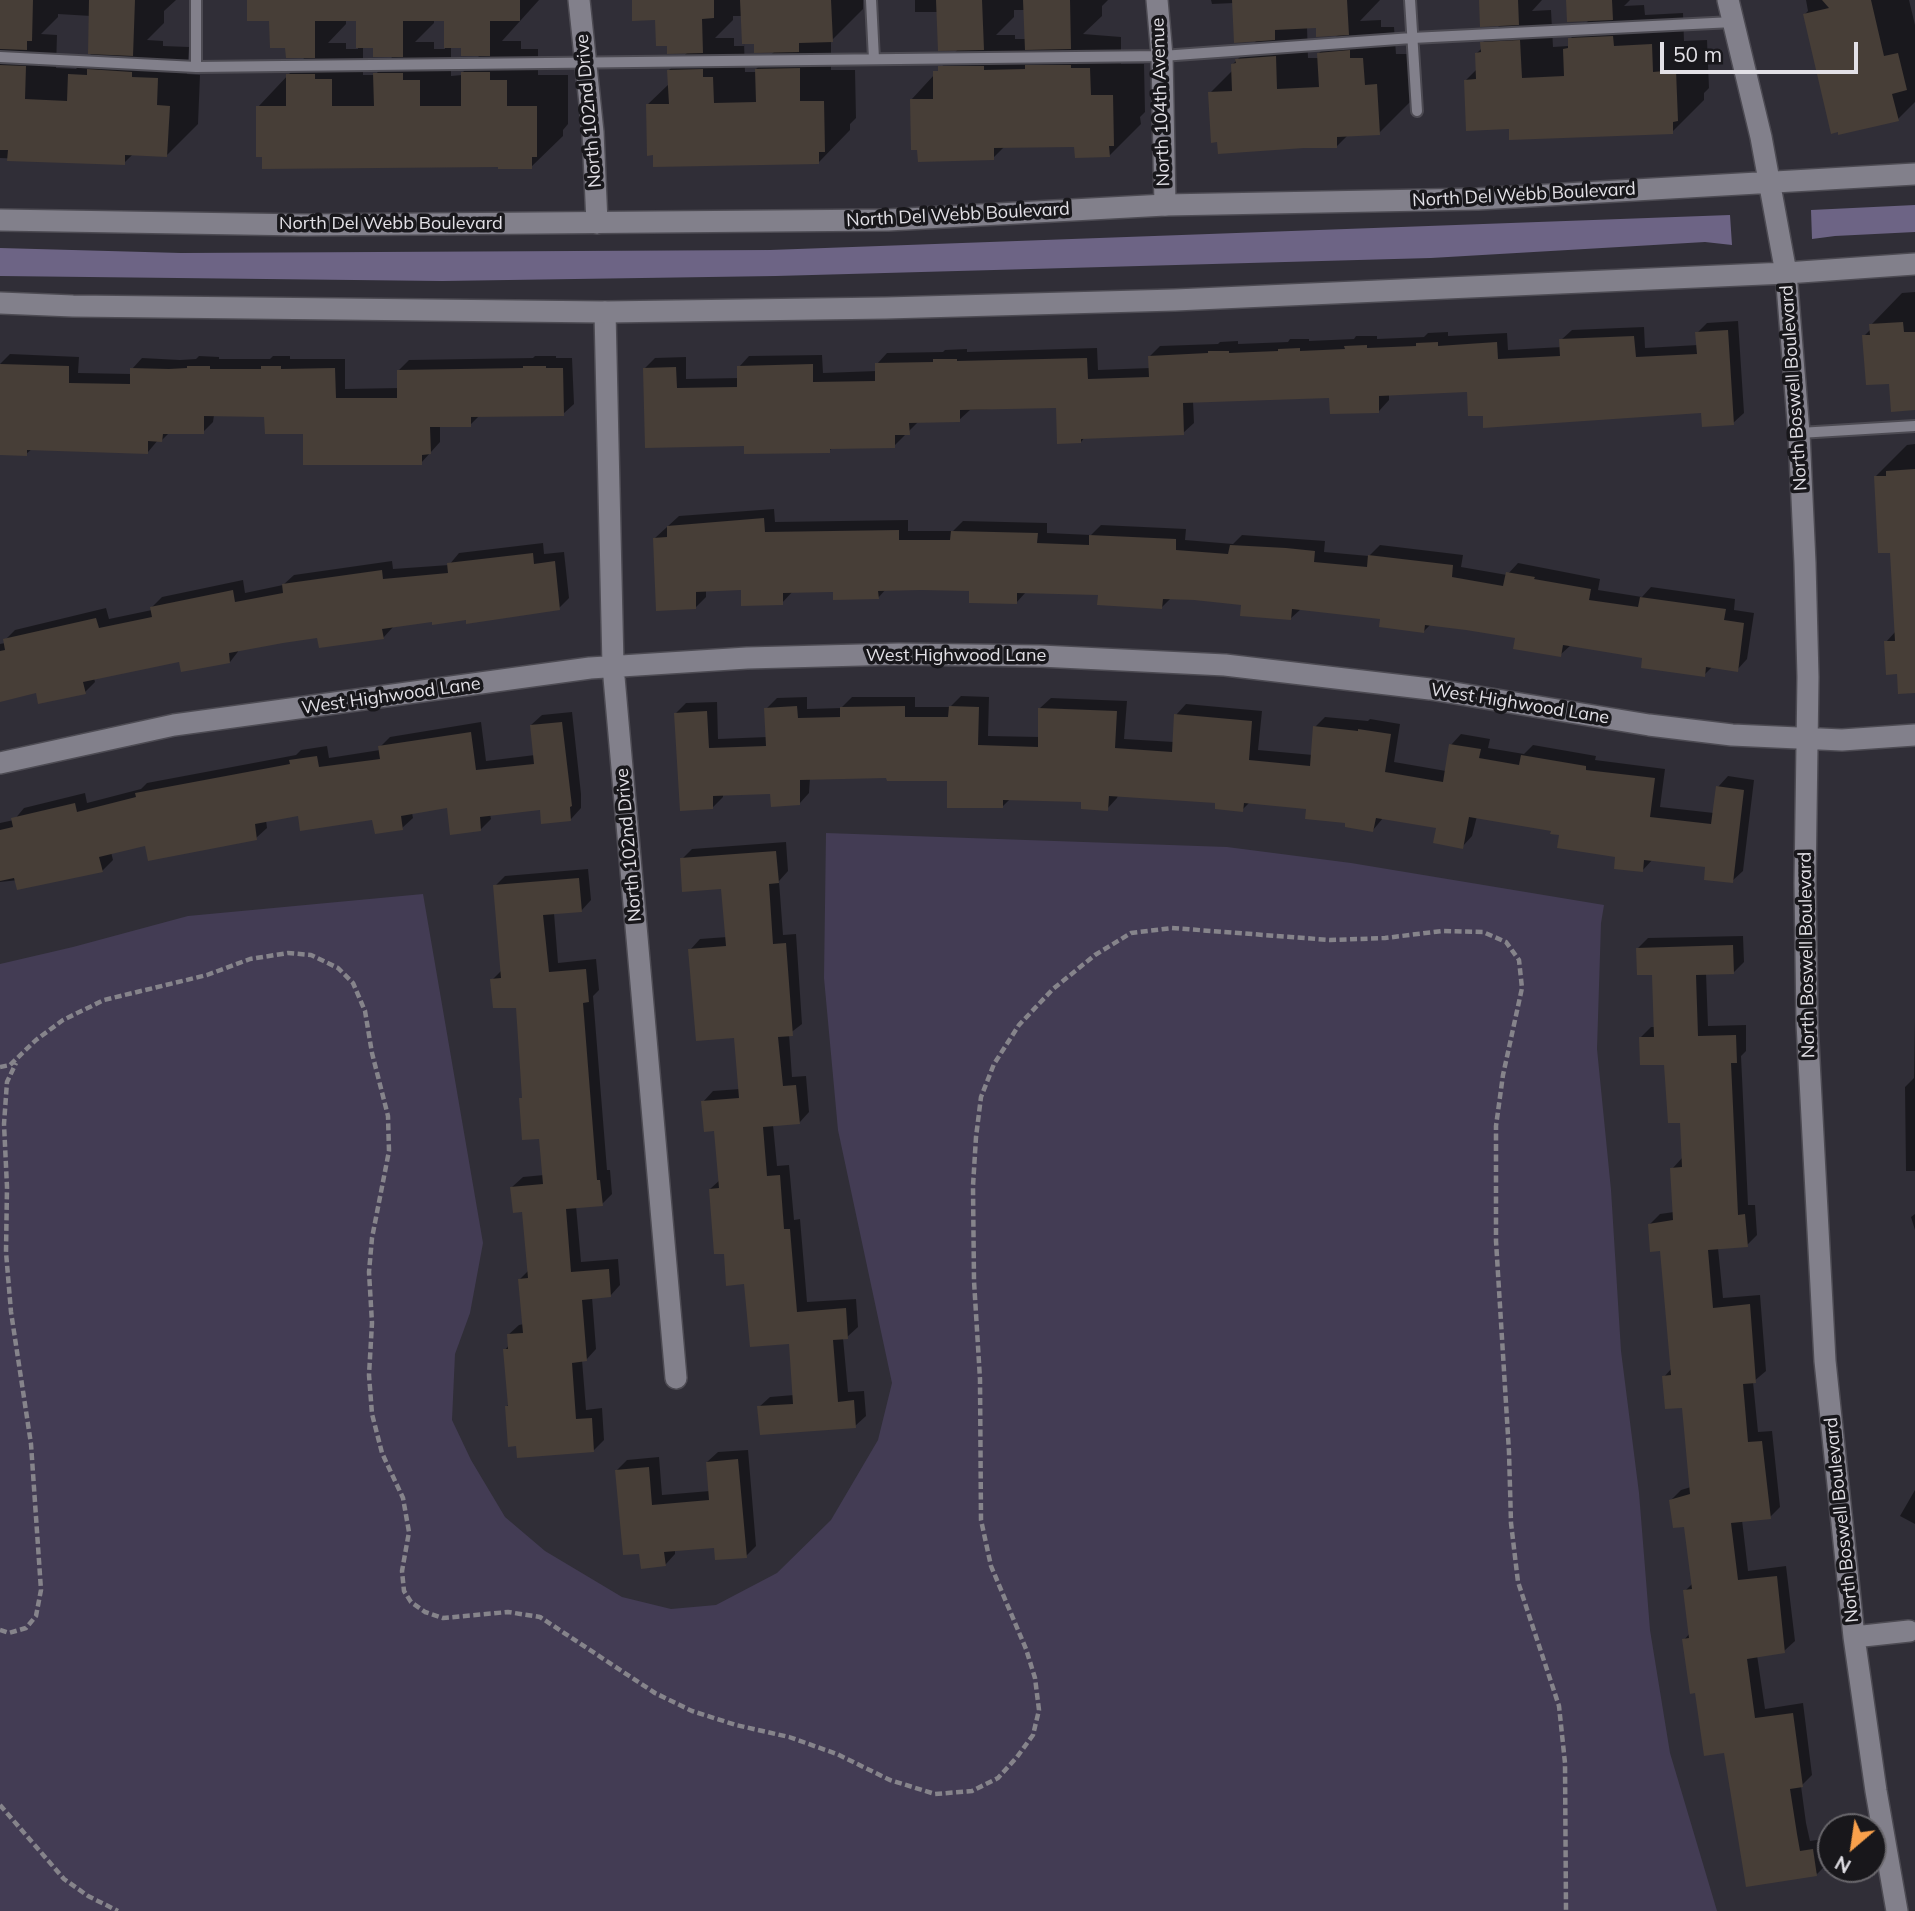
<!DOCTYPE html>
<style>
body{margin:0}
#map{position:relative;width:1915px;height:1911px;overflow:hidden;background:#302e37;font-family:Mulish,sans-serif}
canvas{display:block}
.north{position:absolute;left:1817px;top:1813px;width:70px;height:70px;box-sizing:border-box;background:#18171b;border:2px solid #69676c;border-radius:50%;rotate:209deg;font-size:19px;font-weight:700;line-height:28px;text-align:center;color:#e2e0e6}
.north::after{content:'';display:block;margin:auto;width:24px;height:32px;background:#f8a04b;clip-path:polygon(50% 0,100% 100%,50% 72%,0 100%)}
.scale{position:absolute;left:1660px;top:42px;width:198px;height:32px;box-sizing:border-box;border:4px solid #e2e0e6;border-top:0;padding-left:9px;font-size:21px;line-height:24px;white-space:nowrap;color:#e2e0e6;-webkit-text-stroke:5px #18171b;paint-order:stroke}
</style>
<div id="map">
<canvas width="1915" height="1911"></canvas>
<div class="north">N</div>
<div class="scale">50 m</div>
</div>
<script>
const g = document.querySelector('canvas').getContext('2d');
g.lineJoin = 'round';
function paint(path, color) {
  g.fillStyle = color;
  g.fill(path, 'evenodd');
}
function poly(rows) {
  const path = new Path2D();
  for (const r of rows) {
    path.moveTo(r[0], r[1]);
    for (let i = 2; i < r.length; i += 2) path.lineTo(r[i], r[i + 1]);
  }
  return path;
}
function trace(path, color, width, dash) {
  g.strokeStyle = color;
  g.lineWidth = width;
  g.lineCap = dash ? 'butt' : 'round';
  g.setLineDash(dash || []);
  g.stroke(path);
}
function label(font, color, halo, rows, align = 'center') {
  g.font = font + ' Mulish,sans-serif';
  g.lineWidth = 7;
  g.setLineDash([]);
  g.textBaseline = 'middle';
  g.strokeStyle = halo;
  g.fillStyle = color;
  for (const [text, x, y, turn = 0] of rows) {
    g.save();
    g.translate(x, y);
    g.rotate((+turn || 0) * Math.PI / 180);
    g.textAlign = isNaN(turn) ? turn : align;
    if (halo) g.strokeText(text, 0, 0);
    g.fillText(text, 0, 0);
    g.restore();
  }
}
paint(poly([
 [826,833,1227,847,1351,863,1604,905,1601,923,1597,1049,1611,1190,1621,1351,1639,1493,1650,1630,1670,1753,1717,1911,0,1911,0,964,73,947,188,916,423,894,483,1243,470,1313,455,1354,452,1420,471,1460,505,1517,545,1551,622,1597,671,1609,716,1605,777,1573,831,1520,878,1440,892,1383,838,1130,824,978]
]), '#433c54');
paint(poly([
 [1915,205,1915,232,1835,236,1812,239,1811,210],
 [1730,215,1732,245,1705,242,1431,258,776,276,442,281,0,276,0,248,181,253,770,250]
]), '#6d6485');
paint(poly([
 [0,0,176,0,164,11,164,23,147,40,163,41,163,46,189,47,187,74,200,75,198,124,167,155,133,154,124,163,0,158],
 [58,14,91,16,93,52,76,69,56,68,57,35,41,34,58,17],
 [248,0,539,0,502,41,521,41,521,49,538,49,538,75,568,75,568,124,563,130,563,136,531,167,499,165,258,107,306,56,287,46,271,19],
 [346,19,357,19,358,49,346,49,346,43,328,43,346,24],
 [434,19,445,19,445,49,434,49,434,42,415,42,434,23],
 [363,46,375,47,394,55,375,75,363,75],
 [451,46,462,46,481,54,462,73,462,75,451,76],
 [633,0,863,0,863,9,831,41,831,70,855,70,856,118,850,124,850,130,819,162,647,105,670,83,669,70,688,52,668,44,657,18],
 [733,16,743,16,744,46,734,46,734,38,715,38,733,20],
 [744,42,756,42,775,51,756,69,756,72,745,72],
 [915,0,1108,0,1102,6,1102,16,1083,34,1121,37,1121,64,1144,64,1145,112,1140,117,1141,124,1109,156,1076,145,1005,146,993,158,911,100,958,49,938,12,915,12],
 [1014,10,1025,10,1026,39,1015,39,1015,35,996,35,1014,17],
 [1211,0,1380,0,1360,21,1381,20,1381,27,1394,27,1396,54,1408,54,1411,101,1379,133,1349,134,1337,146,1210,93,1233,70,1233,64,1257,40,1234,3,1212,4],
 [1317,26,1339,34,1319,53,1319,58,1308,58,1307,27],
 [1480,0,1542,0,1532,11,1551,10,1553,47,1568,46,1570,39,1589,20,1568,0,1630,0,1624,6,1644,5,1645,15,1683,13,1684,41,1707,40,1709,88,1704,93,1704,100,1672,132,1510,127,1465,81,1478,68,1477,53,1482,48,1482,43,1501,24],
 [1806,0,1909,0,1915,25,1915,102,1898,119,1805,14,1808,11],
 [1915,292,1915,408,1891,382,1864,336,1871,329,1871,325,1902,293],
 [1738,321,1744,413,1733,423,1702,411,1484,414,1469,390,1389,393,1389,400,1379,411,1331,396,1193,401,1194,423,1183,433,1085,437,1081,442,1057,406,970,410,959,420,919,421,894,446,833,447,829,451,745,444,645,368,655,358,686,357,686,379,739,378,739,367,749,356,822,355,823,373,877,371,877,364,887,353,943,352,945,350,967,349,967,352,1097,348,1098,370,1150,368,1150,356,1160,346,1218,344,1220,342,1238,341,1238,344,1288,342,1290,339,1309,339,1309,341,1354,339,1356,336,1377,336,1377,339,1424,337,1428,333,1448,332,1448,336,1507,333,1508,350,1562,347,1561,340,1572,330,1644,327,1645,348,1698,345,1697,333,1707,323],
 [10,354,79,357,78,373,132,374,132,369,142,358,180,360,196,359,199,356,219,357,219,359,270,359,273,356,290,356,290,359,345,359,345,389,399,388,399,370,409,360,533,358,535,356,556,356,556,358,572,358,574,404,563,414,480,415,470,425,440,426,440,442,421,463,304,432,266,415,214,415,213,422,203,432,170,432,162,440,158,440,148,452,32,449,26,454,0,453,0,364],
 [1915,444,1915,677,1886,642,1896,631,1891,551,1875,477,1907,445],
 [774,509,775,522,908,520,908,531,953,531,963,521,1047,523,1047,533,1091,535,1101,525,1186,529,1185,540,1233,544,1242,535,1325,541,1324,552,1369,556,1380,545,1463,555,1461,567,1507,575,1518,563,1600,579,1598,590,1642,597,1651,587,1735,599,1734,610,1754,613,1747,659,1737,670,1713,666,1704,675,1644,656,1571,645,1560,655,1517,636,1431,624,1424,631,1382,617,1301,609,1290,619,1243,603,1171,598,1162,607,1099,593,1026,592,1016,603,971,590,886,589,878,598,835,590,793,591,782,603,743,588,706,590,706,597,696,607,655,538,679,516],
 [543,543,544,554,564,552,569,598,559,608,434,620,393,627,383,638,319,636,240,649,230,662,181,660,94,678,95,682,85,692,37,691,0,700,0,644,5,643,5,640,15,630,106,608,109,619,152,610,152,607,162,597,243,580,245,593,283,585,294,575,392,561,393,569,449,565,459,553],
 [961,696,989,697,988,736,1040,737,1040,708,1051,698,1127,701,1124,739,1174,742,1176,715,1186,704,1262,711,1258,750,1313,755,1315,727,1325,717,1368,721,1370,719,1400,724,1394,762,1446,771,1451,745,1461,734,1490,739,1488,748,1524,754,1533,745,1596,756,1595,760,1665,769,1660,807,1714,813,1718,787,1728,776,1754,780,1743,871,1732,881,1707,866,1653,859,1642,871,1617,856,1553,829,1477,816,1472,836,1462,847,1438,827,1383,818,1373,830,1307,807,1250,802,1242,810,1217,801,1118,795,1117,798,1107,809,1083,800,1011,798,1002,807,949,779,888,776,810,778,809,793,799,804,772,792,723,794,723,797,712,808,676,713,686,703,717,702,718,739,767,737,766,709,777,698,807,697,807,709,841,708,852,697,915,697,915,707,950,707],
 [572,712,581,794,581,808,571,819,541,808,490,814,491,819,481,829,449,806,412,813,413,818,402,828,374,818,299,814,266,820,267,828,256,838,147,844,111,852,113,860,102,871,0,882,0,823,14,820,24,808,85,793,87,803,141,789,147,783,296,755,301,750,327,746,329,758,380,750,380,747,390,737,481,722,486,761,535,755,531,725,542,715],
 [786,842,788,871,779,881,783,935,796,934,802,1024,789,1034,792,1077,806,1076,809,1112,799,1123,773,1125,777,1166,789,1165,794,1220,800,1219,807,1302,856,1299,858,1327,847,1337,843,1338,848,1392,864,1391,866,1416,855,1426,759,1407,770,1397,794,1395,790,1342,725,1252,710,1189,720,1180,716,1129,703,1102,713,1091,740,1089,735,1036,690,950,700,939,727,937,723,887,682,859,692,849],
 [588,869,591,900,581,911,554,913,558,963,596,959,599,990,593,996,607,1170,610,1170,612,1194,602,1204,576,1206,581,1262,618,1259,620,1285,610,1296,592,1297,596,1349,586,1360,582,1360,586,1410,602,1408,604,1440,594,1450,517,1445,506,1407,509,1404,505,1350,509,1345,508,1335,519,1325,524,1324,520,1279,529,1270,524,1211,512,1187,523,1177,544,1175,541,1137,524,1096,517,1007,492,980,502,970,495,886,505,876],
 [1743,936,1744,962,1734,972,1706,973,1708,1026,1746,1025,1746,1051,1741,1056,1748,1205,1755,1205,1757,1235,1747,1245,1718,1248,1723,1298,1760,1295,1766,1371,1753,1382,1758,1432,1772,1431,1780,1507,1770,1517,1742,1520,1748,1571,1786,1566,1795,1641,1784,1651,1757,1655,1765,1709,1803,1703,1812,1775,1801,1786,1806,1823,1810,1841,1823,1839,1827,1864,1817,1874,1726,1751,1696,1691,1684,1640,1690,1633,1685,1591,1693,1583,1686,1525,1671,1500,1681,1490,1691,1487,1684,1406,1664,1377,1672,1368,1662,1249,1649,1225,1660,1214,1674,1212,1672,1169,1682,1158,1682,1121,1666,1063,1641,1037,1651,1027,1655,1027,1653,973,1638,948,1648,938],
 [1915,1020,1915,1171,1906,1171,1905,1087,1914,1078],
 [1915,1214,1915,1230,1911,1217],
 [748,1450,756,1546,746,1556,715,1546,675,1550,675,1554,665,1565,641,1552,617,1470,627,1460,659,1457,662,1495,710,1491,707,1462,718,1452],
 [1915,1490,1915,1524,1900,1516]
]), '#0007');
paint(poly([
 [0,0,33,0,32,41,27,41,27,50,0,49],
 [89,0,135,0,133,56,88,54],
 [247,0,520,0,520,21,490,21,490,56,461,56,461,48,444,48,444,21,403,21,403,57,373,57,373,48,356,48,356,21,315,21,315,58,286,58,285,48,270,48,269,21,247,21],
 [632,0,714,0,714,18,702,19,703,53,667,54,667,46,656,46,655,20,632,21],
 [740,0,831,0,833,42,799,43,799,52,754,53,754,44,742,44],
 [936,0,982,0,984,50,938,51],
 [1023,0,1070,0,1071,49,1025,50],
 [1232,0,1347,0,1349,35,1316,37,1316,28,1275,30,1275,40,1234,43],
 [1479,0,1518,0,1519,25,1480,27],
 [1566,0,1612,0,1613,20,1567,22],
 [1822,0,1871,0,1884,56,1898,53,1907,90,1892,94,1899,121,1838,135,1838,132,1831,134,1803,14,1829,8],
 [1613,36,1614,46,1652,44,1653,72,1676,70,1678,121,1673,122,1673,134,1509,140,1509,129,1466,131,1464,80,1476,79,1475,53,1481,52,1480,42,1520,40,1522,78,1564,76,1563,49,1568,48,1568,38],
 [1350,50,1350,58,1363,58,1365,85,1377,84,1380,135,1337,137,1337,148,1304,148,1218,154,1217,142,1211,143,1208,92,1232,91,1231,64,1236,63,1235,59,1276,56,1277,89,1319,87,1317,53],
 [0,65,26,66,25,99,67,101,68,74,87,75,87,69,132,72,132,77,158,78,157,105,170,106,167,157,125,155,125,165,7,161,8,150,0,150],
 [1025,65,1071,65,1071,68,1090,68,1091,95,1113,95,1114,146,1109,146,1110,157,1075,158,1074,147,994,148,994,160,918,162,917,150,911,150,910,99,933,99,933,71,938,71,938,66,984,66,984,70,1025,69],
 [800,68,800,101,824,101,825,152,819,152,819,164,653,167,653,155,647,156,646,104,669,104,667,70,703,69,703,77,713,77,714,103,756,102,755,69],
 [461,72,490,72,490,80,507,80,507,106,537,106,537,157,532,157,532,169,498,169,498,167,262,169,262,157,256,157,256,106,286,106,286,74,315,74,315,79,332,79,332,106,374,106,373,73,403,73,403,80,420,80,420,106,461,106],
 [1903,322,1904,332,1915,332,1915,410,1891,412,1889,384,1866,385,1862,335,1870,335,1869,324],
 [1728,330,1734,425,1702,427,1701,413,1483,428,1483,416,1468,416,1467,392,1379,396,1379,413,1330,414,1329,398,1183,403,1184,435,1081,439,1081,443,1057,444,1056,408,960,410,960,422,909,423,910,435,895,435,895,448,830,449,830,453,744,454,744,446,645,448,643,368,676,367,677,388,737,387,737,366,813,364,813,382,875,381,875,363,933,362,933,359,957,359,957,361,1087,358,1088,379,1149,377,1148,356,1208,353,1208,351,1229,351,1229,353,1278,351,1278,349,1300,348,1300,351,1345,349,1344,346,1367,345,1367,348,1416,346,1416,343,1438,342,1438,346,1497,342,1498,359,1560,356,1559,339,1634,336,1636,357,1697,354,1695,332],
 [0,364,69,366,69,383,130,384,130,368,169,369,187,368,187,366,210,366,210,369,261,369,261,366,281,366,281,369,335,368,336,398,397,398,397,370,523,368,523,366,546,366,546,368,563,368,564,416,471,417,471,427,430,427,431,454,422,455,422,465,303,465,303,434,265,434,264,417,204,416,204,434,163,434,162,442,148,441,148,454,27,450,27,456,0,455],
 [1915,469,1915,693,1898,694,1897,674,1886,675,1884,641,1895,641,1890,553,1878,553,1874,476,1886,476,1886,471],
 [764,518,765,532,899,530,899,540,950,540,951,531,1038,533,1037,543,1062,544,1089,545,1089,535,1176,539,1176,550,1228,554,1230,545,1286,548,1315,551,1314,562,1367,567,1368,555,1453,565,1452,577,1503,586,1506,572,1535,577,1534,579,1591,589,1589,600,1638,607,1640,597,1726,609,1724,620,1744,623,1738,672,1706,667,1705,677,1641,668,1642,658,1563,645,1561,657,1513,649,1515,638,1466,630,1425,625,1424,633,1379,627,1380,619,1292,609,1291,620,1240,616,1241,605,1194,600,1163,599,1162,609,1097,605,1098,595,1017,593,1017,604,969,603,969,591,921,590,878,591,879,599,833,600,833,592,783,593,783,605,741,606,741,590,696,592,696,609,656,611,653,538,667,537,667,526],
 [533,553,534,564,555,561,560,610,466,624,466,620,432,625,432,622,382,629,384,639,319,648,317,638,283,643,229,653,230,663,181,672,179,662,83,682,86,694,38,704,36,693,0,702,0,651,5,650,3,639,96,618,99,628,152,617,150,607,233,590,235,602,283,593,282,584,382,570,383,579,448,573,447,563],
 [797,706,798,718,840,717,840,707,905,706,905,717,948,717,949,706,979,707,978,745,1038,747,1038,708,1117,711,1115,748,1172,752,1174,714,1252,721,1249,760,1310,766,1313,726,1358,731,1358,729,1391,734,1385,772,1443,782,1449,744,1481,749,1479,758,1519,765,1521,755,1586,766,1586,770,1655,778,1650,817,1711,824,1716,786,1744,790,1733,883,1704,880,1705,867,1644,860,1643,872,1614,869,1615,857,1557,848,1559,835,1550,834,1551,831,1469,817,1463,849,1433,843,1436,828,1376,818,1373,832,1345,827,1345,823,1305,819,1306,809,1244,803,1243,812,1215,809,1215,803,1109,796,1108,811,1081,809,1081,802,1003,800,1003,808,947,808,947,781,887,781,886,778,800,780,800,805,771,807,770,794,713,796,713,809,680,811,674,713,707,711,709,748,766,746,764,708],
 [562,722,572,806,570,807,571,821,541,824,540,810,480,817,481,831,450,835,447,808,401,816,403,830,375,834,372,820,300,831,298,816,255,824,257,840,148,861,145,846,99,857,103,872,17,890,14,878,0,881,0,830,13,827,11,818,75,803,77,812,136,797,135,793,290,764,289,760,317,756,319,767,380,759,378,746,471,732,476,770,534,764,530,725],
 [776,851,779,883,769,884,773,944,786,943,793,1036,778,1037,783,1086,796,1085,800,1124,763,1127,767,1176,780,1175,784,1229,790,1229,797,1312,846,1308,848,1339,833,1340,838,1402,854,1400,856,1428,760,1435,757,1406,793,1404,789,1344,750,1347,744,1284,726,1286,724,1254,714,1254,709,1189,719,1188,714,1131,704,1132,701,1101,739,1098,734,1038,696,1041,688,949,726,946,721,889,682,892,680,858],
 [579,878,582,912,543,915,549,972,586,969,589,1002,583,1003,597,1180,600,1180,603,1206,566,1209,571,1272,609,1269,611,1297,582,1300,587,1361,572,1363,576,1419,592,1418,594,1452,517,1458,516,1446,508,1447,505,1406,508,1406,503,1349,508,1349,507,1334,523,1333,518,1279,528,1278,522,1212,513,1213,510,1187,543,1184,539,1139,522,1140,519,1098,522,1098,516,1008,493,1008,490,979,501,978,493,885],
 [1733,945,1734,974,1696,975,1698,1036,1736,1035,1737,1063,1731,1063,1738,1215,1745,1214,1748,1247,1708,1250,1713,1308,1750,1304,1756,1383,1743,1384,1748,1442,1762,1441,1771,1519,1731,1523,1738,1580,1777,1576,1785,1653,1747,1659,1755,1718,1793,1713,1803,1787,1790,1789,1797,1834,1800,1851,1813,1849,1817,1876,1746,1887,1724,1753,1704,1756,1695,1693,1690,1694,1682,1639,1689,1638,1683,1590,1692,1589,1684,1527,1673,1528,1669,1500,1690,1494,1682,1408,1665,1409,1662,1376,1671,1375,1660,1251,1650,1252,1648,1224,1673,1220,1670,1168,1682,1167,1680,1123,1668,1123,1664,1065,1640,1065,1639,1037,1654,1037,1652,975,1637,975,1636,948],
 [738,1459,747,1558,715,1560,714,1548,664,1552,666,1566,641,1569,639,1554,623,1555,615,1470,649,1467,652,1505,709,1500,706,1462]
]), '#473e37');
const service = poly([
 [196,0,196,67],
 [871,0,874,59],
 [1410,0,1417,111],
 [0,57,196,67,1162,56,1412,38,1733,22],
 [1799,433,1915,426]
]);
const minor = poly([
 [579,0,593,132,597,223],
 [1157,0,1162,56,1165,205],
 [1786,273,1799,433,1805,563,1808,677,1805,883,1807,1023,1825,1361,1854,1637,1876,1791,1897,1911],
 [605,312,613,666,676,1378],
 [0,763,174,725,590,668,747,658,899,654,1040,656,1225,665,1430,689,1649,725,1732,735,1842,740,1915,735],
 [1854,1637,1909,1631]
]);
const tertiary = poly([
 [1728,0,1761,137,1786,273],
 [0,220,304,225,888,220,1165,205,1478,199,1915,174],
 [0,303,73,306,605,312,886,308,1175,300,1786,273,1915,264]
]);
trace(service, '#4d4b53', 14);
trace(minor, '#4d4b53', 24);
trace(tertiary, '#4d4b53', 24);
trace(poly([
 [0,1067,10,1065,36,1040,63,1020,104,1000,207,975,250,959,288,953,311,955,338,968,353,983,365,1011,372,1053,388,1116,389,1151,372,1238,369,1272,372,1323,369,1375,372,1414,382,1453,403,1498,409,1532,402,1571,404,1591,411,1602,425,1612,443,1618,508,1612,540,1617,655,1693,692,1711,736,1725,789,1737,837,1754,890,1780,935,1794,972,1791,998,1778,1017,1757,1033,1735,1039,1710,1035,1678,1026,1649,991,1566,981,1520,980,1379,974,1281,973,1186,976,1137,981,1097,994,1064,1019,1025,1053,989,1095,955,1131,933,1172,928,1330,940,1385,938,1442,931,1483,932,1506,942,1519,960,1522,988,1503,1075,1496,1126,1496,1241,1509,1452,1511,1523,1518,1582,1559,1706,1565,1763,1566,1911],
 [0,1630,9,1633,26,1628,36,1616,41,1590,31,1444,11,1312,6,1252,7,1187,4,1124,7,1082,16,1063],
 [0,1805,64,1879,88,1896,118,1911]
]), '#86848b', 4.5, [7, 3.5]);
trace(service, '#82808b', 10);
trace(minor, '#82808b', 21);
trace(tertiary, '#82808b', 21);
label('18px', '#e2e0e6', '#18171b', [
 ["North 104th Avenue",1161,102,-92],
 ["North 102nd Drive",589,111,-95],
 ["North Del Webb Boulevard",1524,195,-3],
 ["North Del Webb Boulevard",958,215,-3],
 ["North Del Webb Boulevard",391,224],
 ["North Boswell Boulevard",1794,388,-94],
 ["West Highwood Lane",956,656],
 ["West Highwood Lane",391,696,-8],
 ["West Highwood Lane",1520,704,9],
 ["North 102nd Drive",629,845,-95],
 ["North Boswell Boulevard",1807,955,-91],
 ["North Boswell Boulevard",1842,1520,-96]
]);
</script>
